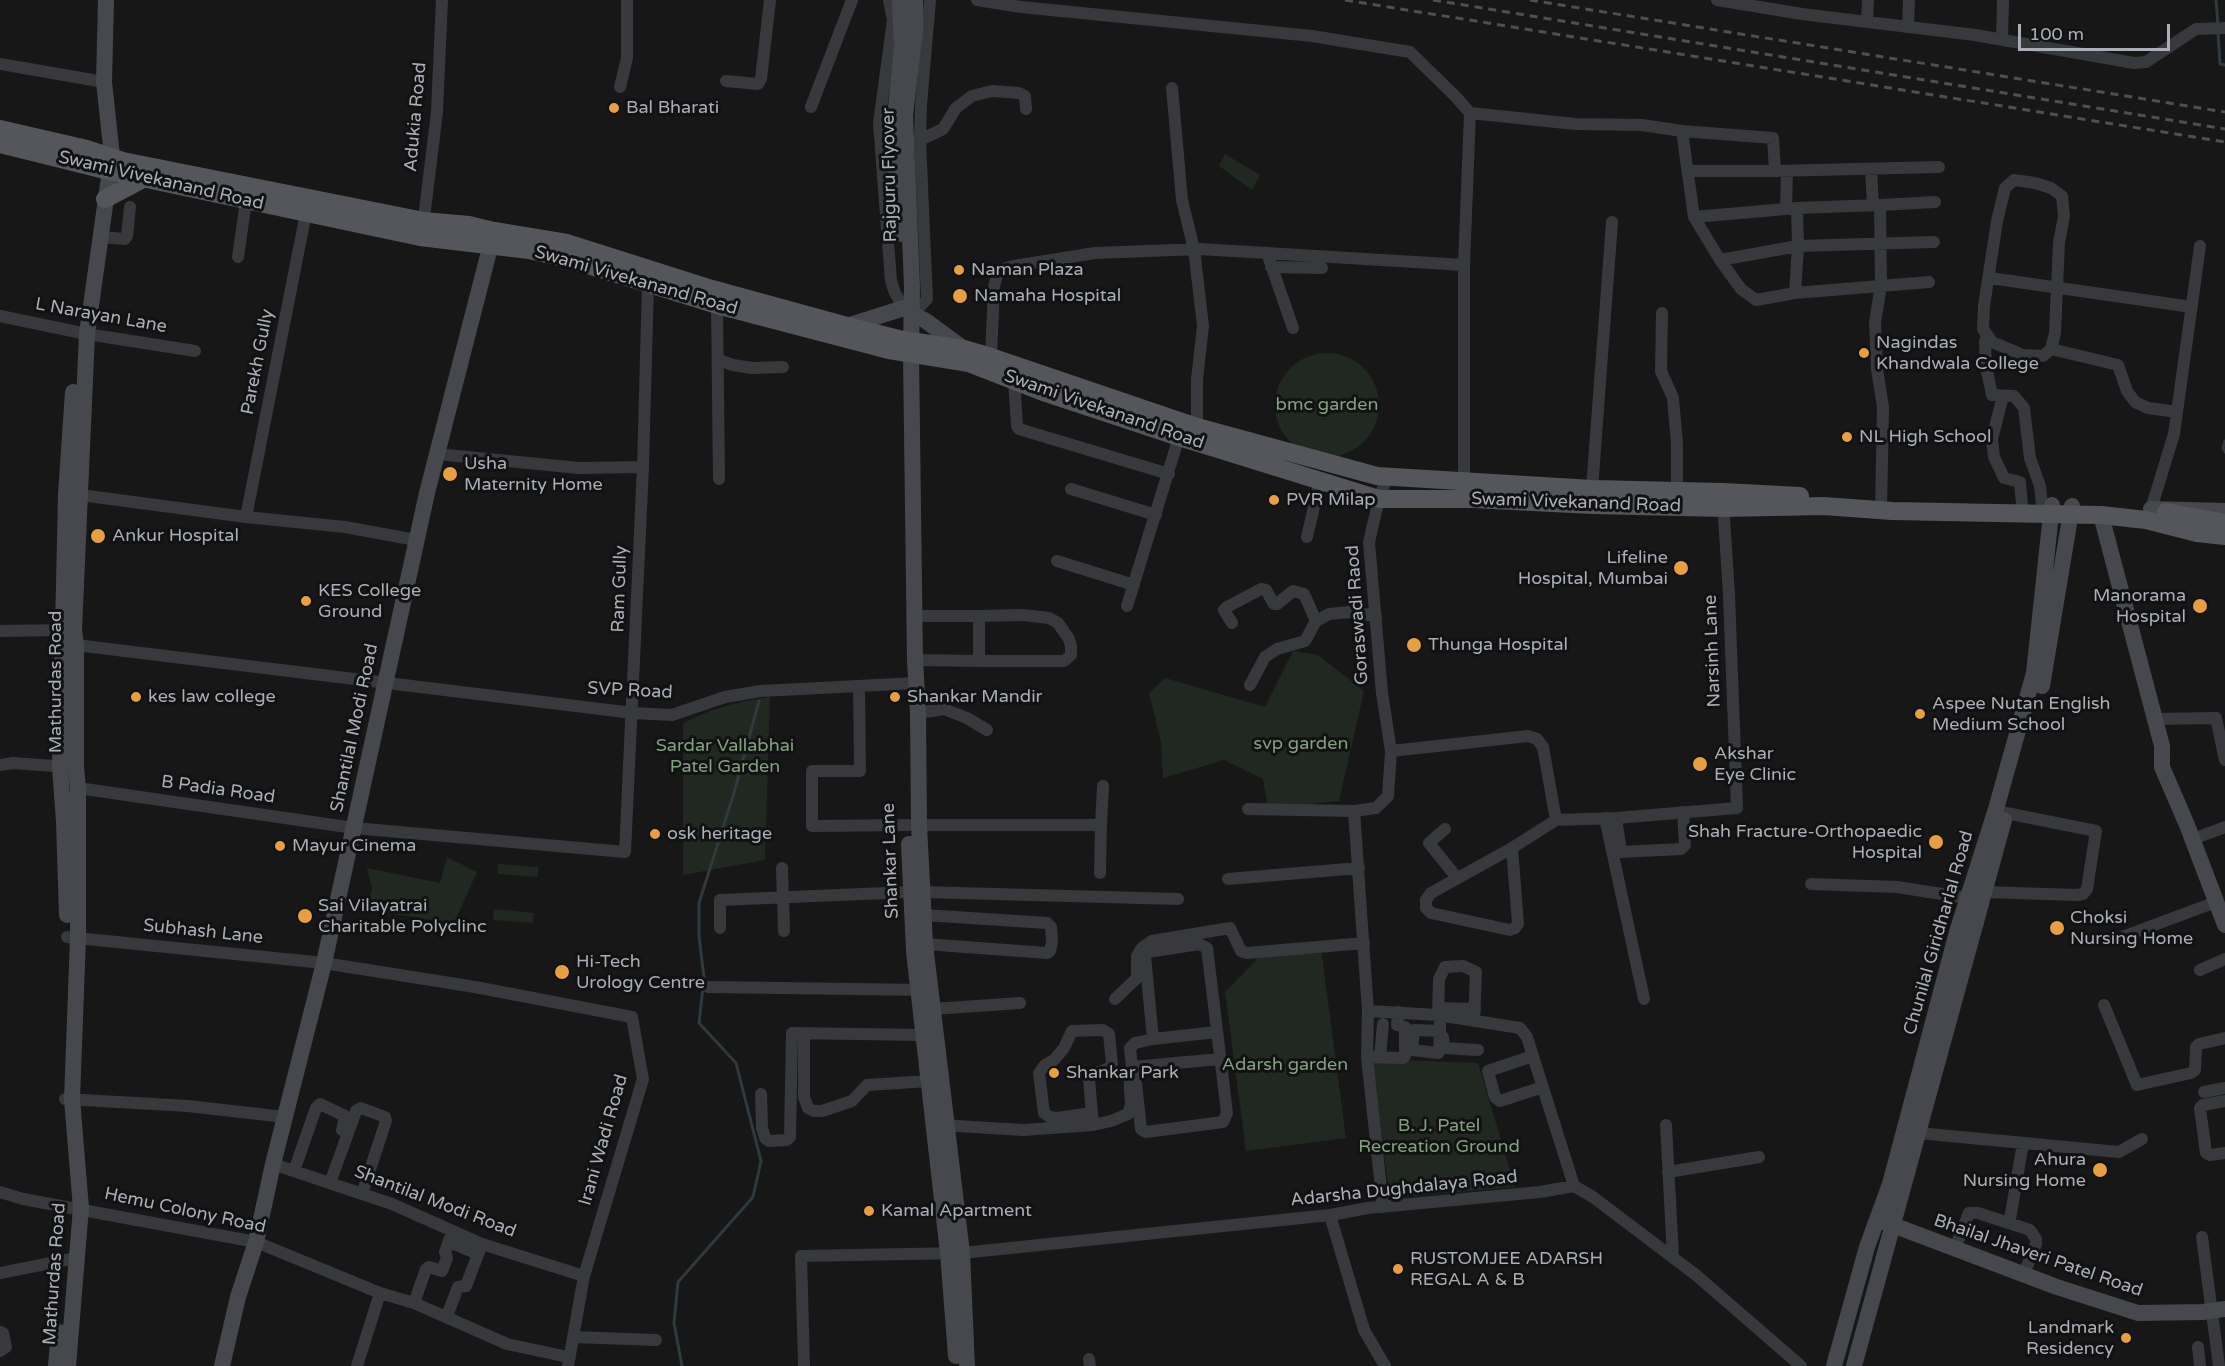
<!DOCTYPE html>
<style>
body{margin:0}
#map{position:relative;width:2225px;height:1366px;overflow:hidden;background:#171718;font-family:"Varela Round",sans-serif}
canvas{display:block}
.scale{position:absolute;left:2018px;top:24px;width:152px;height:27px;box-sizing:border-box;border:3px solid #aaafb7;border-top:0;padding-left:8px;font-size:18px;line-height:21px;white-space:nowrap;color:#aaafb7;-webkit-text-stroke:4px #121213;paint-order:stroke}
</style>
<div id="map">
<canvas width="2225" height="1366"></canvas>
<div class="scale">100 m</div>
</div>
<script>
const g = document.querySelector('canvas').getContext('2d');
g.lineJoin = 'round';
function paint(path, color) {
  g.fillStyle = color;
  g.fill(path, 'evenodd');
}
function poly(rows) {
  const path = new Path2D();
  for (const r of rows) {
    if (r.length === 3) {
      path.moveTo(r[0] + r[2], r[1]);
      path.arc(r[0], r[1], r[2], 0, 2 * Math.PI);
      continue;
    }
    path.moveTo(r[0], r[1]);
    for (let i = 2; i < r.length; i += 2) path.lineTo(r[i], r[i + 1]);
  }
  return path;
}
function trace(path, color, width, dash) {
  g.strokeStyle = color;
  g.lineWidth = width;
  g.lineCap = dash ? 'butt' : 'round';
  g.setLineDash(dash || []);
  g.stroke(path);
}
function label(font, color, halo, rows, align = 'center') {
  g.font = font + ' "Varela Round",sans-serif';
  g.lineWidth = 6;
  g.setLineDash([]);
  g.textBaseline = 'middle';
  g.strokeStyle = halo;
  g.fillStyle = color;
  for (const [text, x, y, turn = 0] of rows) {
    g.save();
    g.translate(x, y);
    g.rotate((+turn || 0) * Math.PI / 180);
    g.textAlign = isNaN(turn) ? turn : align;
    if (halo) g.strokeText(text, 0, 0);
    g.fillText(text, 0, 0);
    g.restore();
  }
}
paint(poly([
 [1225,154,1260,175,1252,190,1219,166],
 [1327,405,52],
 [1293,651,1318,655,1364,691,1339,801,1268,808,1263,779,1224,760,1163,778,1161,742,1149,693,1165,678,1265,707],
 [770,697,765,860,683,875,683,723,712,710,745,701],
 [447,857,477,872,454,923,366,910,372,889,367,868,440,883],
 [498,864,538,867,538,877,498,874],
 [494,909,534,913,533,923,493,920],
 [1321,948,1346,1138,1246,1151,1225,992,1260,956],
 [1371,1059,1478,1063,1515,1187,1390,1198]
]), '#212821');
trace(poly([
 [2216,0,2218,25],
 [2218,32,2220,64,2225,65],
 [2225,441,2223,448,2225,452],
 [682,1366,674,1323,678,1282,753,1197,761,1161,736,1063,699,1023,704,978,699,936,699,903,734,793,759,701]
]), '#2f393e', 3);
trace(poly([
 [889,0,893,20,879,123,891,281,895,293,904,308],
 [977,0,1021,7,1312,36,1410,52,1456,97,1470,113],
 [1717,0,1802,14,1975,35,2134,63,2146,62,2196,29,2225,28],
 [1867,22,1868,0],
 [1908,27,1909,0],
 [2002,40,2003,0],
 [0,64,104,82],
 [726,81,758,84,761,79,770,0],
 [620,87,627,58,627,0],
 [1172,88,1182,200,1194,249,1203,326,1197,379,1197,427],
 [811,107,852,0],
 [1682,131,1773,138,1775,171,1689,171],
 [920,140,943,129,956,108,972,96,992,91,1019,93,1025,96,1026,109],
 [1871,169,1873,205],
 [1775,171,1939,167],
 [2014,180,2035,183,2051,188,2062,196,2064,216,2059,243,2055,333,2051,349,2043,356,2023,355,1992,342,1983,329,1984,306,1997,221,2005,188,2014,180],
 [1880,205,1935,202],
 [1786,208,1787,171],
 [1797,208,1880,205,1881,285,1875,323,1877,369,1883,407,1881,510],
 [1694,217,1797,208,1798,246,1795,293,1929,282],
 [423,226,437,112,442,0],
 [100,237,125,239,127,236,130,207],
 [1267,253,1293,328],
 [238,257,246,201],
 [1720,260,1741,289,1756,300,1795,293],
 [1271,267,1322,268],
 [1990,278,2192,307],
 [717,305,719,479],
 [1662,313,1661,371,1673,398,1677,444,1677,491],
 [913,314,927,299,920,140,921,105,930,0],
 [0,316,87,334,195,351],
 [1987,335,1985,342,1986,366,1992,395,2014,396,2024,408,2030,458,2040,486,2042,505],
 [2051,349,2118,365,2127,391,2135,402,2148,408,2177,412],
 [991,357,994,287,998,270,1014,266,1095,253,1200,249,1464,265],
 [719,360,733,365,752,368,783,367],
 [1014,380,1017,426,1019,429,1169,474],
 [2003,396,1992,439,1994,457,2004,478,2020,482,2022,505],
 [437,454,579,468,643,467],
 [1387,477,1379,499,1369,542,1382,693,1391,751],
 [1464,481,1464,265,1470,113,1575,124,1642,125,1682,131,1694,217,1720,260,1798,246,1934,242],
 [1071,489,1156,515],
 [1592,489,1612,222],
 [73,494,246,517,345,527,416,540],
 [2151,509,2174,434,2200,246],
 [246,517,306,213],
 [1307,537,1320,481],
 [1057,561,1134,585],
 [1127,606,1179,437],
 [915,616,979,616],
 [1232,623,1224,610,1227,607,1261,589,1266,590,1274,604,1277,604,1293,591,1304,594,1316,621],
 [0,631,70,630],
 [76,645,633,713,672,715,725,697,761,691,916,683],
 [915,660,979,661,1064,661,1071,655,1071,646,1069,639,1058,623,1049,618,1023,615,979,616,979,661],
 [1250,685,1265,657,1277,649,1305,641,1316,621,1329,614,1350,612,1376,616],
 [859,686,860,771,812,771,812,826,909,825],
 [918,713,944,709,967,718,987,730],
 [2155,719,2216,718,2225,760],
 [0,765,13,763,68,767],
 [78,788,354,828,625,852,643,467,648,284],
 [1248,809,1354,811],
 [1605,818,1644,999],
 [1616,818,1621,852,1681,849,1685,845,1683,812],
 [919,825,1101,825,1100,873],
 [1101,825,1103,786],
 [1445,829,1429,843,1457,878],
 [2193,839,2225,827],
 [1512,848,1518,924,1515,928,1510,930,1431,913,1426,908,1426,900,1431,893,1512,848,1556,820],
 [782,868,784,931],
 [1228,879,1359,868],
 [1811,884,1897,887,1974,899],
 [922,892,1178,899],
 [1985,892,2077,895,2083,894,2087,889,2096,831,2006,813],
 [924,915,1047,923,1051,927,1052,942,1050,951,1047,953,925,944],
 [720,928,720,900,910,892],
 [67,937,324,963,475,987,632,1017,643,1079,584,1276,568,1366],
 [2122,937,2216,902],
 [2200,970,2225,959],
 [708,987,926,990],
 [1115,999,1137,978,1137,956,1142,948,1152,941,1230,928,1241,951,1247,953,1364,943],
 [2104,1005,2137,1085,2191,1073,2195,1070,2196,1047,2199,1044,2225,1038],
 [1438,1008,1475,1009],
 [933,1009,1020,1003],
 [1368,1011,1367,1057,1383,1207],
 [1438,1015,1439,979,1445,967,1463,966,1476,972,1474,1021],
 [1440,1031,1414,1030,1412,1050,1438,1053,1439,1051,1440,1031,1440,1015],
 [804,1034,804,1097,808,1108,814,1111,822,1111,852,1101,867,1085,929,1081],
 [1443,1037,1444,1048,1478,1050],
 [1153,1039,1217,1032],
 [1533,1056,1488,1071,1495,1097,1500,1101,1543,1087],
 [1367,1057,1403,1058,1405,1056,1405,1027,1397,1025,1398,1012],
 [1380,1057,1383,1024],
 [2204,1092,2225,1088],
 [761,1094,762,1128,765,1138,769,1141,787,1140,790,1137,792,1033,924,1035],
 [65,1099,188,1106,285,1117],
 [2225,1101,2203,1105,2200,1108,2206,1153,2210,1155,2225,1153],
 [1092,1113,1057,1118,1050,1117,1044,1113,1039,1073,1045,1065,1054,1060,1064,1048,1072,1031,1103,1030,1109,1034,1112,1064,1109,1068,1092,1075,1089,1080,1092,1113,1093,1125],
 [941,1125,1023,1130,1093,1125,1111,1121,1128,1114,1131,1105,1129,1072,1132,1067,1130,1048,1135,1043,1153,1039,1145,956,1148,952,1199,944,1207,948,1227,1113,1223,1122,1146,1132,1141,1129,1135,1074,1132,1067,1220,1059],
 [1666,1125,1673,1257],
 [1918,1133,2119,1152,2142,1139],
 [273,1164,392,1204,482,1244,584,1276],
 [294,1171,316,1108,320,1104,345,1116,342,1130],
 [1668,1172,1759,1157],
 [330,1183,356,1111,361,1108,385,1117,386,1121,362,1194],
 [1574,1186,1527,1037,1520,1028,1438,1015,1368,1011,1354,811,1376,808,1388,796,1391,751,1528,736,1537,739,1543,747,1556,820,1616,818,1737,808,1729,595,1723,502],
 [0,1192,23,1199,256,1242,380,1293,414,1303,507,1344,568,1357],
 [1330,1215,1364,1330,1385,1366],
 [2010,1219,2023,1143],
 [2202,1237,2219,1366],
 [449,1242,478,1254],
 [1955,1248,1969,1213,1978,1213,2030,1230,2036,1239,2036,1244,2024,1274],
 [0,1273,76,1258],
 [414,1303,426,1269,429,1267,442,1271,447,1258,445,1252,452,1232],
 [447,1316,458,1287,466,1286,482,1244],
 [0,1332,3,1333,6,1347,0,1351],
 [573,1337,656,1340],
 [2198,1347,2200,1366],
 [1089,1359,1090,1366],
 [357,1366,380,1293],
 [804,1366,801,1256,962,1253,1330,1215,1368,1208,1540,1192,1574,1186,1593,1197,1696,1275,1801,1366]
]), '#38393d', 12);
trace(poly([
 [915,0,915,31,905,115,912,286,911,355,915,660,918,713,919,825,925,944,962,1253,967,1366],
 [899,234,895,143,896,107,902,48,900,0],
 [913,314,926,321,964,349],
 [847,326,904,308],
 [2151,509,2225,511],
 [2101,515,2162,746,2162,767,2187,825,2225,925],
 [2042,686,2072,506],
 [909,844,914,951,948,1253,956,1356],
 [67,915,64,822,60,767,66,494,73,392],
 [1882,1221,2057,1287,2138,1313,2203,1312,2225,1309],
 [56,1366,59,1332],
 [68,1366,81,1208,72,1099,78,938,78,788,76,767,76,645,74,630,87,334,112,156,104,82,106,0],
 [222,1366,238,1297,256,1242,273,1164,324,963,427,493,494,232],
 [1834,1366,1867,1247,1890,1184,1957,932,1996,809,2034,673,2052,505],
 [1854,1366,2004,820]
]), '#46484d', 16);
trace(poly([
 [0,129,87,149,123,161,424,221,469,225,494,231,567,243,712,289,847,326,903,340,964,349,991,357,1197,427,1377,476,1592,489,1723,492,1800,496],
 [0,144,109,171,420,237,529,250,568,259,717,305,889,350,969,363,1046,393,1179,437,1379,499,1473,499,1593,505,1723,508,1824,506,1892,511,2101,515,2146,520,2197,533,2225,536],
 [105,199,143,179],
 [2166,512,2225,523]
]), '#54565c', 18);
trace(poly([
 [1345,0,2225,142],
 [1433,0,2225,129],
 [1530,0,2225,112]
]), '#4d4f54', 3, [8, 6]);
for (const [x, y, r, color] of [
 [614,108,6,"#e69f41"],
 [959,270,6,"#e69f41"],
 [960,296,8,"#e69f41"],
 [1864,353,6,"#e69f41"],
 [1847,437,6,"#e69f41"],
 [450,474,8,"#e69f41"],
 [1274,500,6,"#e69f41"],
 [98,536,8,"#e69f41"],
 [1681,568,8,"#e69f41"],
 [306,601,6,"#e69f41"],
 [2200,606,8,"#e69f41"],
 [1414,645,8,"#e69f41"],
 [136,697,6,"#e69f41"],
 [895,697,6,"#e69f41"],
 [1920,714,6,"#e69f41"],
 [1700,764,8,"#e69f41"],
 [655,834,6,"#e69f41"],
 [1936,842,8,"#e69f41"],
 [280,846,6,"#e69f41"],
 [305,916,8,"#e69f41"],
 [2057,928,8,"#e69f41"],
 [562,972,8,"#e69f41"],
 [1054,1073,6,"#e69f41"],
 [2100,1170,8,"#e69f41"],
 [869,1211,6,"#e69f41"],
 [1398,1269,6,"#e69f41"],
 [2126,1338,6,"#e69f41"]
]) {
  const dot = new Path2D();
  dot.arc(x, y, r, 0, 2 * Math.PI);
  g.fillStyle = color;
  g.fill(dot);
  trace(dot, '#121213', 2);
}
label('18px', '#aaafb7', '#121213', [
 ["Bal Bharati",626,108],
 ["Naman Plaza",971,270],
 ["Namaha Hospital",974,296],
 ["Nagindas",1876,343],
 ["Khandwala College",1876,364],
 ["NL High School",1859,437],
 ["Usha",464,464],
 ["Maternity Home",464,485],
 ["PVR Milap",1286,500],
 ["Ankur Hospital",112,536],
 ["Lifeline",1668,558,"right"],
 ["Hospital, Mumbai",1668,579,"right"],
 ["KES College",318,591],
 ["Ground",318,612],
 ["Manorama",2186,596,"right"],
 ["Hospital",2186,617,"right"],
 ["Thunga Hospital",1428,645],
 ["kes law college",148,697],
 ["Shankar Mandir",907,697],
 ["Aspee Nutan English",1932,704],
 ["Medium School",1932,725],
 ["Akshar",1714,754],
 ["Eye Clinic",1714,775],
 ["Shah Fracture-Orthopaedic",1922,832,"right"],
 ["Hospital",1922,853,"right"],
 ["osk heritage",667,834],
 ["Mayur Cinema",292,846],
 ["Sai Vilayatrai",318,906],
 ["Charitable Polyclinc",318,927],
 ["Choksi",2070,918],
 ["Nursing Home",2070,939],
 ["Hi-Tech",576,962],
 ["Urology Centre",576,983],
 ["Shankar Park",1066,1073],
 ["Ahura",2086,1160,"right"],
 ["Nursing Home",2086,1181,"right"],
 ["Kamal Apartment",881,1211],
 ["RUSTOMJEE ADARSH",1410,1259],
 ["REGAL A & B",1410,1280],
 ["Landmark",2114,1328,"right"],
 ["Residency",2114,1349,"right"]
], 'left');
label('18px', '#aaafb7', '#121213', [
 ["Adukia Road",416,117,-85],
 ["Rajguru Flyover",890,175,-91],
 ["Swami Vivekanand Road",161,181,13],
 ["Swami Vivekanand Road",636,281,16],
 ["L Narayan Lane",101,316,10],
 ["Parekh Gully",258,362,-79],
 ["Swami Vivekanand Road",1104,410,19],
 ["Swami Vivekanand Road",1576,503,2],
 ["Ram Gully",620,589,-88],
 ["Goraswadi Raod",1358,615,-94],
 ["Narsinh Lane",1713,651,-92],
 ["Mathurdas Road",56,682,-90],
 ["SVP Road",630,691,3],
 ["Shantilal Modi Road",355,728,-78],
 ["B Padia Road",218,790,8],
 ["Shankar Lane",891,861,-92],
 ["Subhash Lane",203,932,6],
 ["Chunilal Giridharlal Road",1939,933,-74],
 ["Irani Wadi Road",604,1140,-74],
 ["Adarsha Dughdalaya Road",1404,1189,-6],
 ["Shantilal Modi Road",435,1202,21],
 ["Hemu Colony Road",185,1211,12],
 ["Bhailal Jhaveri Patel Road",2038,1256,19],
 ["Mathurdas Road",55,1274,-86]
]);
label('18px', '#83a182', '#121213', [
 ["bmc garden",1327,405],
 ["svp garden",1301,744],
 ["Sardar Vallabhai",725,746],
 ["Patel Garden",725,767],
 ["Adarsh garden",1285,1065],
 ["B. J. Patel",1439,1126],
 ["Recreation Ground",1439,1147]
]);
</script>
